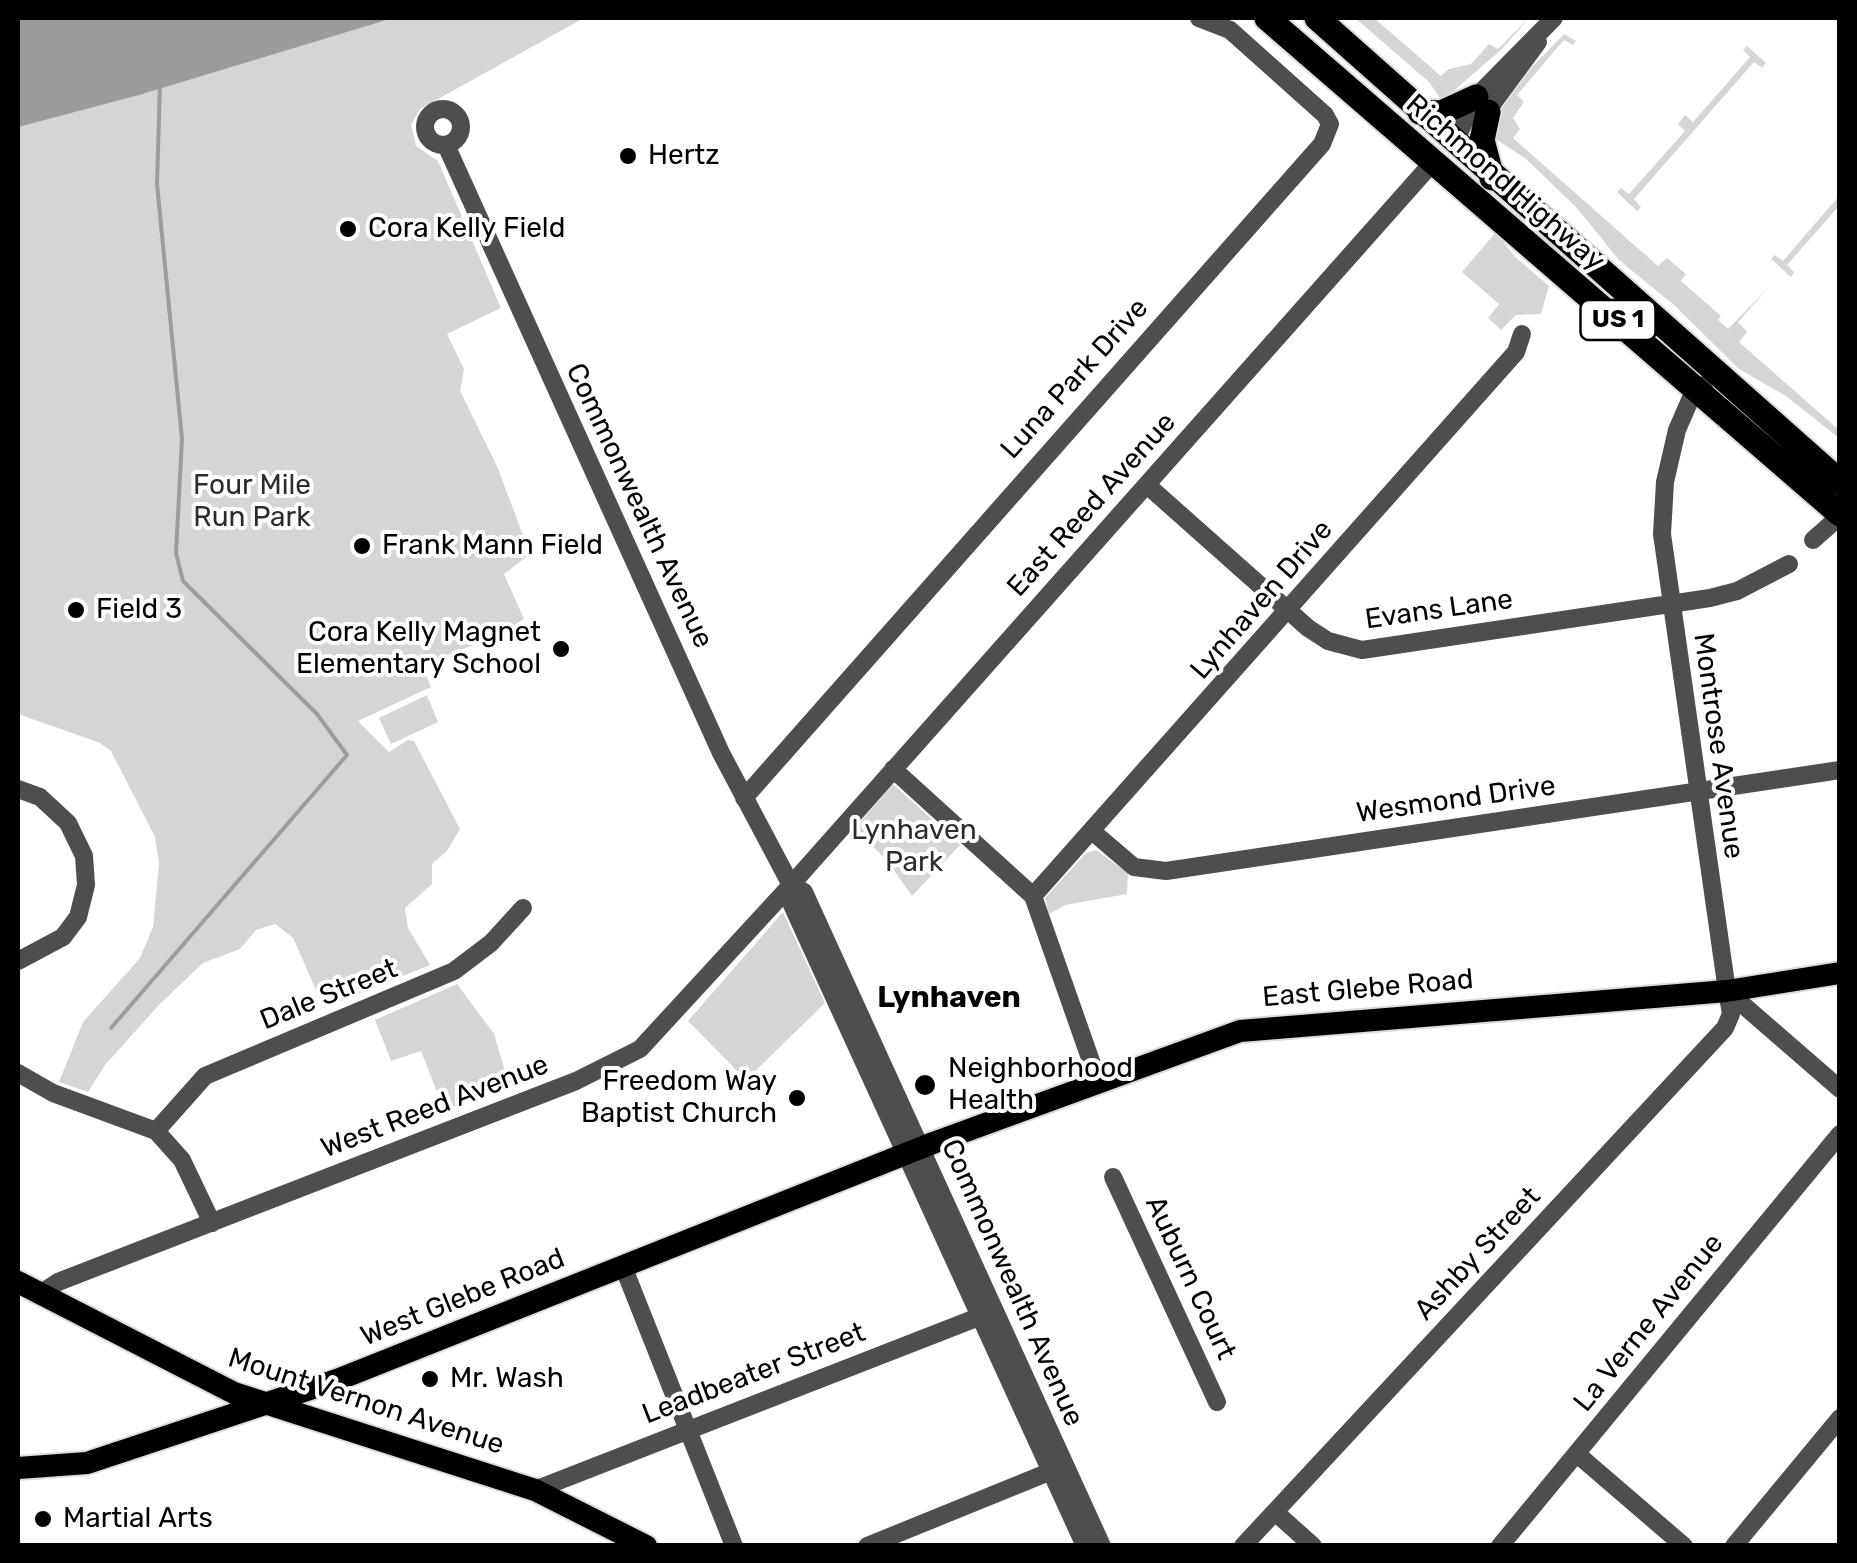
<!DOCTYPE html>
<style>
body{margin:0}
#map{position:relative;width:1857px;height:1563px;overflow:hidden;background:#fff;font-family:Rubik,sans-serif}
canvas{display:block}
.frame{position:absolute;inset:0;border:20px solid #000;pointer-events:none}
</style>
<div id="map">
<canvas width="1857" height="1563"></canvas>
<div class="frame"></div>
</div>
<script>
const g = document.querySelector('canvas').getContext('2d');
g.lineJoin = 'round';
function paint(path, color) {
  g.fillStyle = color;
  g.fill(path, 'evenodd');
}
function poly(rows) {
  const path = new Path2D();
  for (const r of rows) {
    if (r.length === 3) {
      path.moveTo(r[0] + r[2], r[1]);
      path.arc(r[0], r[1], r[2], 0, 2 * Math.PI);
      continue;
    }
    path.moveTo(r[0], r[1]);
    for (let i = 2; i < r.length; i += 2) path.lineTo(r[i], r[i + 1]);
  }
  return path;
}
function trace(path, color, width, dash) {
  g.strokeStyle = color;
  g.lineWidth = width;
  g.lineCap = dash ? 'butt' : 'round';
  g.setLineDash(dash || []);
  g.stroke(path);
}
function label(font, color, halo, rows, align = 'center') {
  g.font = font + ' Rubik,sans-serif';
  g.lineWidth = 8;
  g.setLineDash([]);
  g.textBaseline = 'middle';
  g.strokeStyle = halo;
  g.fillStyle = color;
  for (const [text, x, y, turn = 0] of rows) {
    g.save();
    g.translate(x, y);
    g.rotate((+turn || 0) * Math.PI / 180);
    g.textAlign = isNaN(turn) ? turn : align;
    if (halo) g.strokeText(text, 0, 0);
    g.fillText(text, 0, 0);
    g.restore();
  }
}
paint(poly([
 [18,18,584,18,420,109,411,125,416,146,438,161,501,308,447,334,464,369,460,391,497,466,530,554,504,574,524,619,504,633,422,665,431,687,358,721,389,752,408,740,414,741,460,829,447,851,432,864,432,884,405,908,408,928,430,965,324,1008,293,938,275,924,256,930,240,949,203,963,158,1006,105,1065,88,1092,59,1082,83,1022,140,958,153,927,159,864,155,837,111,751,100,743,18,714],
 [1355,18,1374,18,1441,76,1449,69,1471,64,1489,44,1498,49,1529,18,1503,48,1442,101,1429,82],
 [1564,34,1576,41,1573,45,1564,40,1517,95,1524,102,1513,118,1520,129,1513,138,1658,266,1667,258,1686,274,1681,281,1721,316,1718,320,1728,329,1768,288,1738,322,1747,332,1739,342,1839,430,1839,438,1786,396,1739,369,1675,306,1619,260,1577,208,1525,158,1488,134,1492,121,1531,68],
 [1747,46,1766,63,1762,68,1754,62,1634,199,1641,207,1637,211,1617,192,1621,188,1629,194,1685,131,1678,124,1685,115,1693,122,1750,57,1743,50],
 [1839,196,1839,206,1787,265,1794,272,1791,277,1771,259,1775,255,1783,261],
 [1496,232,1515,257,1549,286,1541,314,1516,315,1501,330,1488,318,1499,304,1462,272],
 [427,695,438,722,391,744,379,718],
 [893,784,960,845,912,896,888,862,855,828],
 [1096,850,1128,873,1127,894,1065,905,1049,914,1045,898,1086,853],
 [783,912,825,1003,746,1080,688,1021],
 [457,984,494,1034,509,1085,444,1110,421,1051,391,1061,375,1020]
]), '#d5d5d5');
paint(poly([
 [18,18,393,18,139,95,18,127]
]), '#9c9c9c');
trace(poly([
 [111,1028,347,755,317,714,183,581,176,553,182,439,157,184,160,83]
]), '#9c9c9c', 4);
const major = poly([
 [18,1282,234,1393,535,1490,646,1546],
 [18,1468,87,1463,337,1380,933,1143,1240,1031,1727,991,1840,973]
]);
const highway = poly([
 [1267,18,1840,514],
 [1317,18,1840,482],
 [1420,112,1441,113,1476,97],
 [1488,112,1482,140,1492,178]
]);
trace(major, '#dbdbdb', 26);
trace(highway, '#dbdbdb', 29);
trace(poly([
 [443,127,18],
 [1482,118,1538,42],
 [1454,143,1476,97,1554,18],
 [446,145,721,753,791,885,792,905,1085,1546],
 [1704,385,1690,400,1677,430,1665,482,1662,534,1727,991,1840,1089],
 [1147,485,1308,628,1328,641,1362,650,1710,598,1737,591,1789,564],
 [1813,540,1840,516],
 [893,769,1033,896,1098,1081],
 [18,789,40,797,68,823,84,856,86,885,78,917,63,937,18,961],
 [744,798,1322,144,1330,124,1325,115,1230,30,1199,18],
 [1093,832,1134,867,1166,871,1840,770],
 [791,885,804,892,1102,1546],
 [1033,896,1516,352,1522,334],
 [18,1073,53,1093,156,1131,182,1160,212,1223],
 [156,1131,205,1076,454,971,491,943,523,908],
 [1113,1177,1217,1402],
 [623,1266,734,1546],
 [40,1294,58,1282,576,1081,640,1049,791,885,1434,161],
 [1577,1454,1684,1546],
 [535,1490,989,1313],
 [1275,1512,1313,1546],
 [867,1546,1059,1468],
 [1243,1546,1725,1028,1731,1014,1727,991],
 [1500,1546,1840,1134],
 [1734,1546,1840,1418]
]), '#4e4e4e', 18);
trace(major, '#000', 22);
trace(highway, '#000', 25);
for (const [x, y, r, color] of [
 [628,156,10,"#000"],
 [348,229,10,"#000"],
 [362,546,10,"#000"],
 [76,610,10,"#000"],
 [561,649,10,"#000"],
 [925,1085,12,"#000"],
 [797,1098,10,"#000"],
 [430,1379,10,"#000"],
 [43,1519,10,"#000"]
]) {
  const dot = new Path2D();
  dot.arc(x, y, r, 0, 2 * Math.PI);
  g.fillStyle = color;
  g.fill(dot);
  trace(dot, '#fff', 4);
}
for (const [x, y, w] of [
 [1618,320,75]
]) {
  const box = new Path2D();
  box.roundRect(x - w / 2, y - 20, w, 40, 8);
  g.fillStyle = '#fff';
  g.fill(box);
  trace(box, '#000', 2.5);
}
label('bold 25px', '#000', null, [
 ["US 1",1618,320]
]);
label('28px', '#000', '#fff', [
 ["Hertz",648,156],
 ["Cora Kelly Field",368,229],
 ["Frank Mann Field",382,546],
 ["Field 3",96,610],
 ["Cora Kelly Magnet",541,633,"right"],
 ["Elementary School",541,665,"right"],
 ["Neighborhood",948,1069],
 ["Health",948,1101],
 ["Freedom Way",777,1082,"right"],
 ["Baptist Church",777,1114,"right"],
 ["Mr. Wash",450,1379],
 ["Martial Arts",63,1519]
], 'left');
label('28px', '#000', '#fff', [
 ["Richmond Highway",1505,183,41],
 ["Luna Park Drive",1075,379,-48],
 ["East Reed Avenue",1092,505,-48],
 ["Commonwealth Avenue",639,506,65],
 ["Lynhaven Drive",1262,600,-49],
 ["Evans Lane",1439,610,-8],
 ["Montrose Avenue",1718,746,82],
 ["Wesmond Drive",1456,800,-8],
 ["East Glebe Road",1368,989,-5],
 ["Dale Street",329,995,-22],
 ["West Reed Avenue",435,1107,-21],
 ["Ashby Street",1478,1254,-47],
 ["Auburn Court",1190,1278,65],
 ["Commonwealth Avenue",1012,1283,66],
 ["West Glebe Road",463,1298,-22],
 ["La Verne Avenue",1649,1323,-51],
 ["Leadbeater Street",754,1374,-21],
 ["Mount Vernon Avenue",366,1402,18]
]);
label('28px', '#2c2c2c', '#fff', [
 ["Four Mile",252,486],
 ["Run Park",252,518],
 ["Lynhaven",914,831],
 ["Park",914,863]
]);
label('bold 30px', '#000', '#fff', [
 ["Lynhaven",949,998]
]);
</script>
